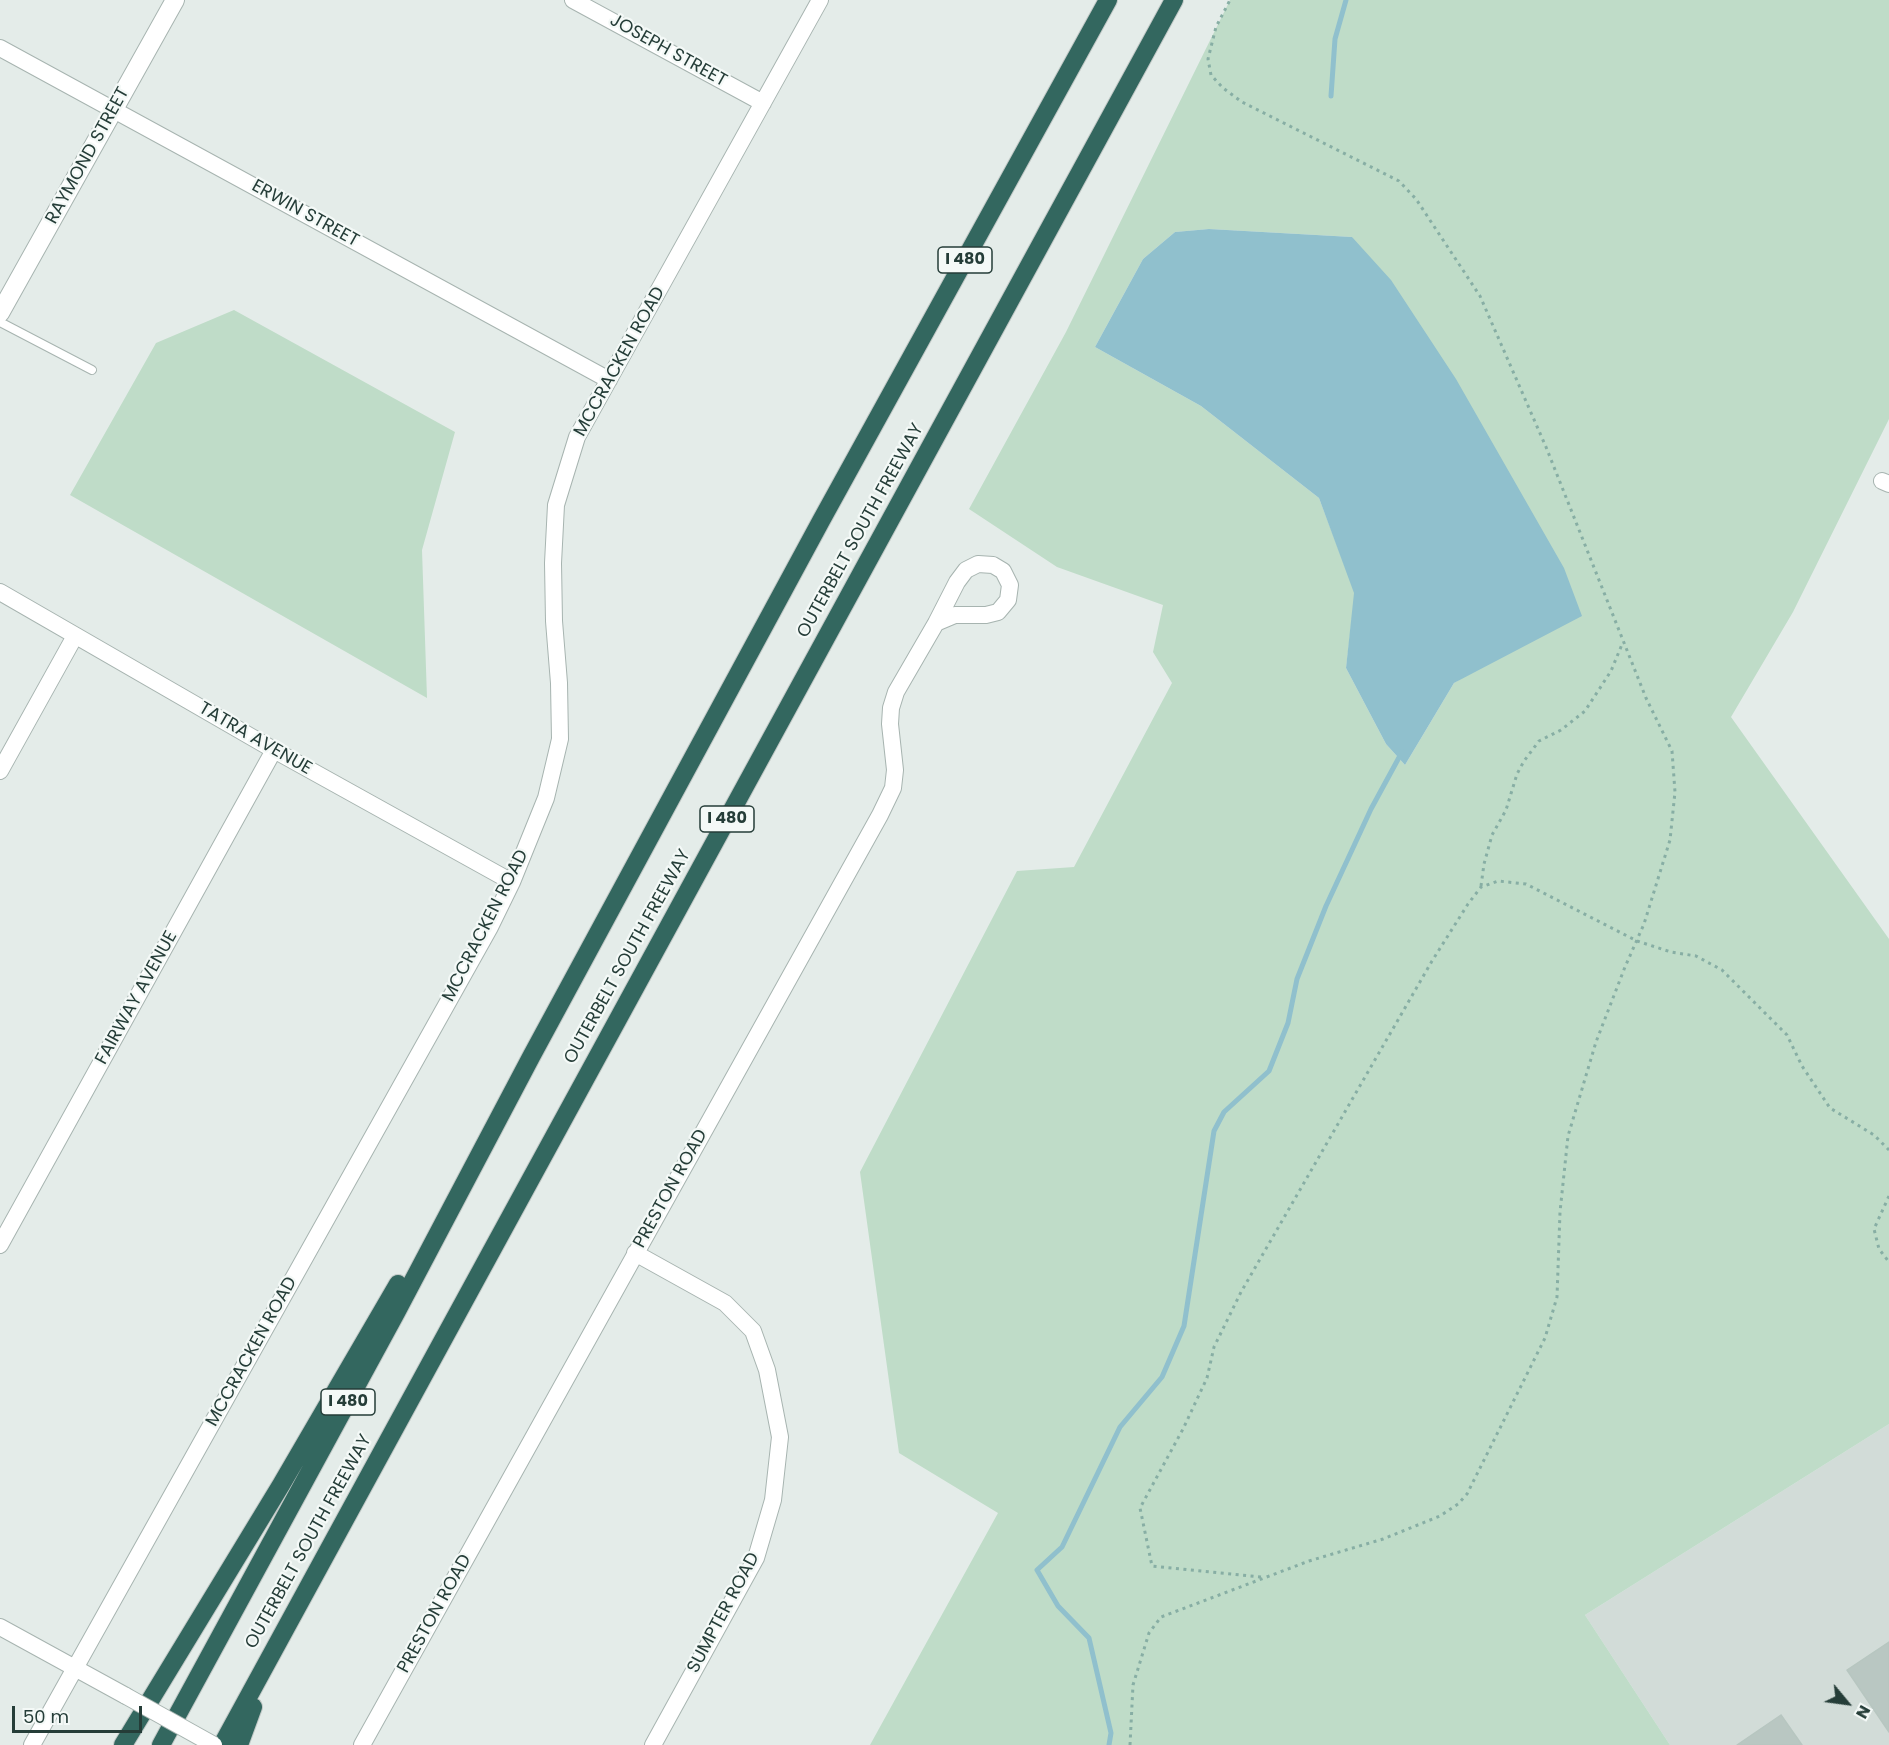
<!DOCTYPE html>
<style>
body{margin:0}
#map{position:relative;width:1889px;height:1745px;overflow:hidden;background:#e4ece9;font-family:Poppins,sans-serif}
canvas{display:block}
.north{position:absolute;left:1817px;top:1673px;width:60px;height:60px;-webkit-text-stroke:4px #f4f9f7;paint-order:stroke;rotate:119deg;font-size:16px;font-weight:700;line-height:24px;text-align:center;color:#253d38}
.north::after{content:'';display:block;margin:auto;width:21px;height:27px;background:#253d38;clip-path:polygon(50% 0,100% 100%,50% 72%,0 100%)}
.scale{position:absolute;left:12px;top:1706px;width:130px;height:27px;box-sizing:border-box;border:3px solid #253d38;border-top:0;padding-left:8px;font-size:18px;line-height:21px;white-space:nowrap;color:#253d38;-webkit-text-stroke:4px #f4f9f7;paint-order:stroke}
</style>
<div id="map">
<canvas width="1889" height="1745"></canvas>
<div class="north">N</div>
<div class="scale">50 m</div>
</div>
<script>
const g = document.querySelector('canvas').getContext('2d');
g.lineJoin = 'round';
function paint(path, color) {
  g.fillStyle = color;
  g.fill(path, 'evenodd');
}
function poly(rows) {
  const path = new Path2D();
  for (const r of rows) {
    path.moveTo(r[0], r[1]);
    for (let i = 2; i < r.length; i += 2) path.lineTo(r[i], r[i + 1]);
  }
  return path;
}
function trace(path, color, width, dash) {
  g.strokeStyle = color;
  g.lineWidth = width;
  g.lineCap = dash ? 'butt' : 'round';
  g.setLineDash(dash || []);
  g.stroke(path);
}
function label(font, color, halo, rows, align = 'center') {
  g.font = font + ' Poppins,sans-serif';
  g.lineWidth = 4.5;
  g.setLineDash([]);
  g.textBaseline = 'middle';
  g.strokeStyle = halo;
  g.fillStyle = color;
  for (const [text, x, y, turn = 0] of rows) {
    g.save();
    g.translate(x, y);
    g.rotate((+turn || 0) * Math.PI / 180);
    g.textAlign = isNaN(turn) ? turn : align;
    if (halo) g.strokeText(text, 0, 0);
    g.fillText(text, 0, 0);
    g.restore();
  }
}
paint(poly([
 [1889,1424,1889,1745,1670,1745,1585,1615]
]), '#d2dcd8');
paint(poly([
 [1230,0,1889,0,1889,419,1793,612,1731,717,1889,939,1889,1424,1585,1615,1670,1745,870,1745,998,1513,899,1453,860,1172,1017,871,1074,867,1172,683,1153,652,1163,605,1057,567,969,509,1066,332],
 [1209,229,1352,237,1475,670,1454,683,1405,765,1386,744,1346,668,1355,593,1319,498,1201,406,1095,347,1143,259,1175,232],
 [234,310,455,432,422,550,427,698,70,495,156,343]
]), '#bfdcc8');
paint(poly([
 [1209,229,1352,237,1391,280,1456,379,1564,568,1582,616,1454,683,1405,765,1386,744,1346,668,1354,593,1319,498,1201,406,1095,347,1143,259,1175,232]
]), '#90c0cd');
trace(poly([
 [1331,96,1335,39,1346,0],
 [1109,1745,1111,1733,1089,1638,1058,1606,1037,1570,1062,1547,1120,1427,1162,1377,1184,1326,1214,1131,1224,1112,1269,1071,1288,1023,1297,979,1326,906,1371,809,1402,752]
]), '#90c0cd', 5);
const building = poly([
 [1889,1642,1889,1732,1847,1670,1889,1642],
 [1781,1715,1802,1745,1737,1745,1781,1715]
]);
paint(building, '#b9c7c2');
trace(building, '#b7c6c0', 1.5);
const service = poly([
 [0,322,92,370]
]);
const minor = poly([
 [573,0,763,103],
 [0,48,609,380],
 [1882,481,1889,484],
 [0,592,274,750,512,882],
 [0,771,75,636],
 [0,1245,274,750],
 [635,1253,725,1303,753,1331,767,1370,780,1437,773,1500,756,1558,653,1745],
 [0,1627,126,1696],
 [32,1745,490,927,512,882,546,798,560,739,559,683,554,621,553,563,556,505,577,437,820,0],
 [362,1745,880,815,893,788,895,770,890,724,891,708,896,692,936,623,957,582,966,570,978,564,993,565,1003,571,1010,585,1008,600,998,612,986,615,955,615,936,623]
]);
const tertiary = poly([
 [0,313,175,0]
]);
const motorway = poly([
 [123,1745,281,1485,398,1284],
 [161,1745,396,1313,531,1057,822,519,1108,0],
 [222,1745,1174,0],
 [239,1745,253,1707]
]);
trace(service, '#a7b4b0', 10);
trace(minor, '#a7b4b0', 18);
trace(tertiary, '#a7b4b0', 20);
trace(motorway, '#c2c9c7', 20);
trace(poly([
 [1481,886,1484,864,1492,835,1506,810,1517,774,1524,761,1539,741,1561,730,1585,711,1611,671,1623,642],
 [1889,1196,1874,1229,1879,1249,1889,1262],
 [1261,1577,1152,1566,1140,1508,1183,1429,1207,1378,1214,1347,1241,1292,1432,961,1468,904,1481,887,1498,881,1526,884,1637,941,1671,952,1696,956,1722,970,1787,1035,1802,1066,1830,1108,1874,1135,1889,1150],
 [1130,1745,1133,1685,1149,1633,1161,1617,1309,1561,1383,1539,1440,1516,1458,1504,1467,1494,1545,1338,1557,1297,1560,1212,1568,1136,1596,1042,1625,967,1644,924,1670,840,1675,792,1672,751,1646,698,1546,447,1480,296,1416,199,1399,181,1242,102,1223,88,1211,75,1208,59,1216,27,1230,0]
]), '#87aea4', 3, [3, 4.5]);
trace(service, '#fff', 8);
trace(minor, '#fff', 16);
trace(tertiary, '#fff', 18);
trace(motorway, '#33675f', 18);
const minorBridge = poly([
 [126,1696,214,1745]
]);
trace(minorBridge, '#a7b4b0', 18, []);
trace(minorBridge, '#fff', 16);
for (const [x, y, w] of [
 [965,260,54],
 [727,819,54],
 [348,1402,54]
]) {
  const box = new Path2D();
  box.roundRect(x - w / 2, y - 13, w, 26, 4.5);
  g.fillStyle = '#f4f9f7';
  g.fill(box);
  trace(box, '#253d38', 1.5);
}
label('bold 16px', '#253d38', null, [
 ["I 480",965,260],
 ["I 480",727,819],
 ["I 480",348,1402]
]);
label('18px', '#253d38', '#f4f9f7', [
 ["JOSEPH STREET",668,51,29],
 ["RAYMOND STREET",88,156,-61],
 ["ERWIN STREET",305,214,29],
 ["MCCRACKEN ROAD",620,362,-61],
 ["OUTERBELT SOUTH FREEWAY",861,531,-61],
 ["TATRA AVENUE",255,739,30],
 ["MCCRACKEN ROAD",486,926,-63],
 ["OUTERBELT SOUTH FREEWAY",628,957,-61],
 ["FAIRWAY AVENUE",137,998,-61],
 ["PRESTON ROAD",671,1189,-61],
 ["MCCRACKEN ROAD",252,1352,-61],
 ["OUTERBELT SOUTH FREEWAY",309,1542,-61],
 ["SUMPTER ROAD",724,1613,-62],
 ["PRESTON ROAD",435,1614,-61]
]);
</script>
